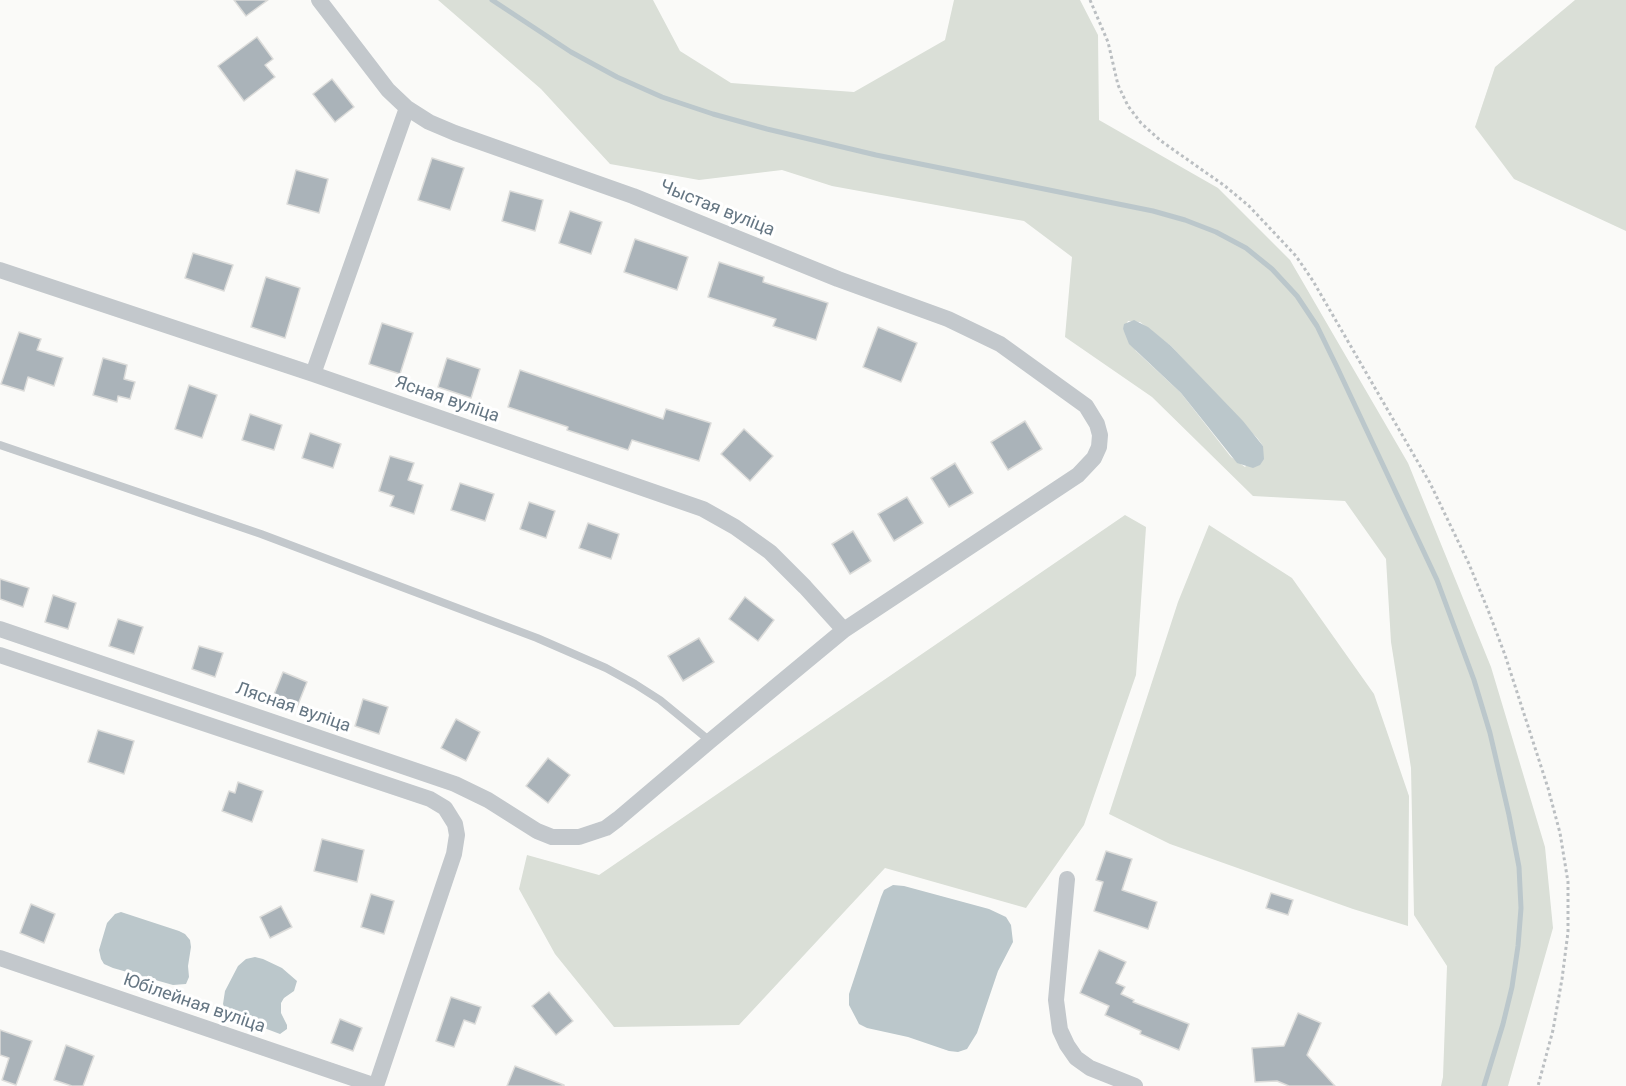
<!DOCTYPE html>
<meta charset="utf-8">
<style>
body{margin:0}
canvas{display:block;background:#fafaf8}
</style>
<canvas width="1626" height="1086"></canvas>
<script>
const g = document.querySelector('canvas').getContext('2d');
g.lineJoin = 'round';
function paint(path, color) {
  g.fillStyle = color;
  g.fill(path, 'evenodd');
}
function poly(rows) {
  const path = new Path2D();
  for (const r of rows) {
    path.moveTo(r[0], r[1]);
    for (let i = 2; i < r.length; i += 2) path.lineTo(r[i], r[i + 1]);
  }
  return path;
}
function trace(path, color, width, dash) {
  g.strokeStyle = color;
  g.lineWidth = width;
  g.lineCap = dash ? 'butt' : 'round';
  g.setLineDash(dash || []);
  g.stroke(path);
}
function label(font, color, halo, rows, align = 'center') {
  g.font = font + ' Roboto,sans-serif';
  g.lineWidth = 6;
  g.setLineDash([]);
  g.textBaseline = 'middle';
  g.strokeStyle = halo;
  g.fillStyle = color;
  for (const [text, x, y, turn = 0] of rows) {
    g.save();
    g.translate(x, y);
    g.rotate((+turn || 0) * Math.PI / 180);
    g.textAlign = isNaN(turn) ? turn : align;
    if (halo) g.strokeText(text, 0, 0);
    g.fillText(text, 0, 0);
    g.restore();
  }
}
paint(poly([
 [438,0,653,0,680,51,731,83,854,92,945,40,954,0,1080,0,1098,35,1099,120,1218,188,1290,260,1408,463,1491,667,1545,847,1553,928,1508,1086,1441,1086,1443,1077,1447,966,1414,915,1411,768,1391,642,1386,559,1345,501,1253,496,1152,397,1065,337,1072,257,1024,221,832,186,782,170,699,180,610,164,541,89],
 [1128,321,1140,322,1171,346,1258,439,1263,446,1245,467,1231,457,1181,393,1136,351,1123,329],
 [1575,0,1626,0,1626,231,1514,179,1475,127,1495,67],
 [1125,515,1146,527,1136,675,1084,825,1026,908,885,868,739,1025,614,1027,555,954,519,889,527,855,599,875],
 [1209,525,1292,578,1374,694,1409,796,1408,926,1353,909,1170,844,1109,814,1178,602]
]), '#dadfd7');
paint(poly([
 [1134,320,1148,327,1171,346,1243,421,1263,446,1264,459,1260,465,1253,468,1237,463,1181,393,1129,344,1123,329,1124,324],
 [893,885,904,886,989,909,1006,917,1011,925,1013,942,998,971,977,1033,967,1049,958,1052,949,1051,908,1037,867,1028,859,1024,849,1005,849,994,881,897,884,890],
 [121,912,179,931,185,934,190,940,191,947,188,966,189,977,186,984,173,985,113,968,104,964,101,959,99,950,107,923,115,914],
 [255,957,263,959,282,968,297,981,294,991,284,998,281,1003,281,1013,287,1025,287,1029,280,1034,235,1017,225,1009,223,1004,225,991,238,966,246,959]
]), '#bbc7cb');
trace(poly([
 [492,0,571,52,617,77,662,97,713,114,767,129,876,155,1153,211,1185,220,1216,232,1246,248,1272,269,1297,296,1317,326,1336,365,1437,580,1474,680,1490,733,1509,815,1519,867,1521,908,1518,946,1512,987,1503,1024,1484,1086]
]), '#bbc7cb', 5);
const building = poly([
 [234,0,268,0,246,16,234,0],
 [257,37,273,59,265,65,275,77,244,101,218,66,257,37],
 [332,79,354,107,335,122,313,94,332,79],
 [432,158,464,168,450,210,418,200,432,158],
 [296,170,328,179,319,213,287,204,296,170],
 [510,191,543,200,535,231,502,221,510,191],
 [570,211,602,222,591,254,559,243,570,211],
 [635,239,688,257,677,290,624,272,635,239],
 [193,253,233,265,224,291,185,278,193,253],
 [719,262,764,277,763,282,828,303,816,340,773,326,776,319,708,297,719,262],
 [266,277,300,288,285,338,251,327,266,277],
 [382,323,413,333,400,374,369,364,382,323],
 [878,327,917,343,901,382,863,367,878,327],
 [19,332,41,339,37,350,63,358,54,386,28,377,24,391,1,384,19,332],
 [103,358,127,365,124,379,135,382,130,399,118,396,117,402,93,395,103,358],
 [447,358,480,369,471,398,438,387,447,358],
 [520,370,663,419,666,409,711,423,699,461,632,440,628,450,567,430,568,427,508,407,520,370],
 [189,385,217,395,202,438,175,429,189,385],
 [250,414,282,425,274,450,242,440,250,414],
 [1025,421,1042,449,1008,470,991,442,1025,421],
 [744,429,773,456,750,481,721,454,744,429],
 [310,433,341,444,333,468,302,458,310,433],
 [390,456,414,463,408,480,423,485,414,514,390,506,394,496,379,491,390,456],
 [955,463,973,493,949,507,931,478,955,463],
 [460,483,494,494,485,521,451,510,460,483],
 [907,497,923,523,894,541,878,514,907,497],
 [529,502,555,511,546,538,520,529,529,502],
 [588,523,619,534,611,559,579,548,588,523],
 [853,531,871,561,850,574,832,544,853,531],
 [0,579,29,588,23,607,0,599,0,579],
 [53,595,76,603,68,629,45,622,53,595],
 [745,597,774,620,758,641,729,619,745,597],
 [118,619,143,627,134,654,109,646,118,619],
 [699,638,714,662,683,681,668,656,699,638],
 [199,646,223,653,215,677,192,669,199,646],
 [283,672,307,682,297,707,273,697,283,672],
 [363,699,388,707,379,734,355,726,363,699],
 [456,719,480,732,466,761,441,748,456,719],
 [98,730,134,741,124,774,88,762,98,730],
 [548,758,570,775,548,803,526,786,548,758],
 [238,782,263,791,252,822,222,811,229,791,235,793,238,782],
 [322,839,364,850,357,882,314,871,322,839],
 [1106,851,1132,859,1122,890,1157,902,1148,929,1094,911,1103,882,1096,880,1106,851],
 [1271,893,1293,900,1288,915,1266,908,1271,893],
 [371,894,394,901,384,934,361,927,371,894],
 [31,904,55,914,44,943,20,933,31,904],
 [281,906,292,927,270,938,260,917,281,906],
 [1099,950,1126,962,1116,983,1125,987,1121,994,1134,1000,1133,1002,1189,1024,1179,1050,1140,1034,1141,1031,1105,1015,1109,1006,1080,993,1099,950],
 [549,992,573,1021,556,1035,532,1006,549,992],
 [451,997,481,1007,475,1024,464,1020,454,1047,436,1041,451,997],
 [1298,1013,1321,1023,1307,1055,1335,1086,1289,1086,1277,1081,1255,1082,1252,1048,1284,1046,1298,1013],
 [340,1019,362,1028,353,1051,331,1043,340,1019],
 [0,1030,32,1041,16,1085,2,1080,9,1058,0,1055,0,1030],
 [66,1045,94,1056,83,1086,72,1086,54,1080,66,1045],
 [515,1066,564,1085,564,1086,507,1086,515,1066]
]);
paint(building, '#aab3b9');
trace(building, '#dcdcda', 1.5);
trace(poly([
 [1090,0,1108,42,1118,85,1128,106,1141,123,1161,141,1225,186,1249,206,1296,256,1313,281,1430,483,1469,564,1488,610,1505,655,1548,788,1560,833,1568,882,1568,932,1562,979,1553,1030,1538,1086]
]), '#bbbfc2', 3, [3, 3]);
trace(poly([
 [0,445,261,534,537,638,606,668,635,684,660,700,710,741]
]), '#c3c8cc', 8);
trace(poly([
 [0,270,313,374,703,509,735,527,770,552,805,587,844,630],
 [313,374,407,108],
 [0,629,455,784,488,800,537,831,552,837,579,837,606,828,618,819,710,741,844,630,1078,475,1094,458,1099,447,1100,435,1097,424,1086,406,1000,344,948,319,838,279,633,196,455,133,429,122,407,108,388,90,319,0],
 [0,655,430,799,445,808,455,824,457,835,454,854,376,1086],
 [1067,879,1056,1000,1060,1030,1067,1045,1076,1058,1090,1068,1135,1086],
 [0,958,376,1086]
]), '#c3c8cc', 16);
label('18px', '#657683', '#fff', [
 ["Чыстая вуліца",717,209,22],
 ["Ясная вуліца",447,400,19],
 ["Лясная вуліца",293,708,19],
 ["Юбілейная вуліца",194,1004,19]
]);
</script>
